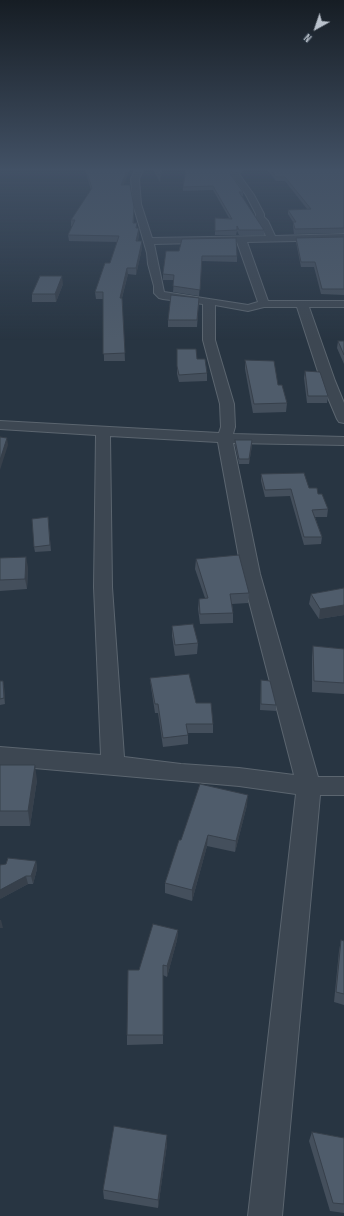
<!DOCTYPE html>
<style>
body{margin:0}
#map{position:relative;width:344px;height:1216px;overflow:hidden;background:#283542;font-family:"Sofia Sans Condensed",sans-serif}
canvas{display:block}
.north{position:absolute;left:296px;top:8px;width:40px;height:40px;-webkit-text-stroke:3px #212c38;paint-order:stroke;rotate:220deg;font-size:11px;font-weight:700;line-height:16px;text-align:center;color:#bac2cc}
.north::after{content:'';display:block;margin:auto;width:14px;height:18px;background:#bac2cc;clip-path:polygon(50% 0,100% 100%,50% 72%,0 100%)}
</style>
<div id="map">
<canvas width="344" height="1216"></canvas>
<div class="north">N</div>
</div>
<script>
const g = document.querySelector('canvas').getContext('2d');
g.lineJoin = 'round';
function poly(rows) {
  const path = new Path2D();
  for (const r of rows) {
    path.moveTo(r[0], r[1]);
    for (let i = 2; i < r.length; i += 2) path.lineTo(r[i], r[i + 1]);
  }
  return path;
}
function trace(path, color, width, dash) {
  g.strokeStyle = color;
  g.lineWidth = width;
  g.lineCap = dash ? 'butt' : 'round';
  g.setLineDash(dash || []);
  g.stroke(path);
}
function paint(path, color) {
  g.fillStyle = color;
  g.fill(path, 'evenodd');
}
const minor = poly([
 [135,170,143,170,139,179,141,204,152,238,266,236,259,222,255,218,256,214,246,195,231,174,234,170,242,170,239,174,254,195,264,214,264,217,268,221,275,236,344,234,344,240,247,242,268,301,344,301,344,307,309,307,335,381,344,403,344,423,339,422,337,419,321,381,297,307,264,307,248,311,215,305,215,340,234,404,235,427,233,434,344,437,344,445,233,443,260,574,318,777,344,777,344,795,320,795,282,1216,248,1216,296,794,239,786,0,765,0,747,101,755,94,587,96,435,0,429,0,421,219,433,221,427,220,404,203,340,203,304,163,299,159,298,154,293,154,286,148,264,147,253,133,204,131,179,135,170],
 [237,242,258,302,248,305,164,292,154,244,237,242],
 [110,436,218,442,242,574,294,775,239,768,181,764,124,757,112,587,110,436]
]);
trace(minor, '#5b656f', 2);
paint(minor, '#3d4752');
paint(poly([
 [85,170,130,170,123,185,134,207,134,223,137,223,137,228,139,234,138,241,142,248,136,275,128,274,122,298,125,361,104,361,103,299,96,299,95,292,110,263,117,242,69,241,68,235,72,226,71,226,71,220,91,190],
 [153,170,162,170,160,182],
 [186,170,231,170,231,175,243,192,243,196,242,196,264,230,264,235,239,235,237,231,236,235,215,235,215,218,229,218,213,190,183,191,183,187],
 [267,170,344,170,344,233,294,234,293,226,293,222,288,214,288,210,307,209,285,181,276,181],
 [344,237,344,295,321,294,314,267,301,267,296,242,296,238],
 [166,251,237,256,237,262,202,261,199,296,173,292,174,280,163,280,163,273],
 [63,284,56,302,32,302,32,294],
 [199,298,197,327,168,327,168,320],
 [338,341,344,341,344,364,337,348],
 [177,349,197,359,207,373,207,381,179,382,177,374],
 [245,360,278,385,287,403,286,412,253,413,245,369],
 [305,371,328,396,327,403,307,403,304,378],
 [235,440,252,445,249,464,239,464,235,445],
 [261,474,309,488,318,494,328,509,327,517,315,517,322,537,321,544,304,545,290,496,265,497,261,481],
 [48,517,51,551,35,552,34,547],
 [0,558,28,567,27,589,0,591],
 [196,559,249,593,248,603,232,604,233,613,233,623,200,624,198,609,199,599,205,598,195,569],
 [344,588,344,615,319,619,309,604,311,594],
 [172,626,198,643,197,654,175,656,172,636],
 [313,646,344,649,344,694,312,692,312,657],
 [150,678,196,703,213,724,213,733,188,733,188,744,163,747,158,713,155,713,151,687],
 [261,680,276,705,276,711,260,710],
 [0,681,4,686,5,704,0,705],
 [0,765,37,780,30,826,0,826],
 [247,805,235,852,207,846,192,901,165,893,165,883,181,840],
 [36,861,37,869,33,884,28,884,0,899],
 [178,930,177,940,167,977,163,975,163,1044,127,1045,127,1035],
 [341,940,344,941,344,1005,334,1002,339,951],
 [312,1132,344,1138,344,1213,330,1211,309,1141],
 [167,1144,158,1208,104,1199,103,1190]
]), '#444f5c');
paint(poly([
 [127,170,130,170,121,191,121,185],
 [161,170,162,170,160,182,160,176],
 [139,228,139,234,136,248,136,241],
 [142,241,142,248,136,275,136,268],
 [127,268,128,274,120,305,120,298],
 [62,276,63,284,56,302,55,294],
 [7,438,8,445,0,470,0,460],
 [252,440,252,445,249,464,249,459],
 [26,557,28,567,27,589,25,579],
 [344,605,344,615,319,619,320,609],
 [3,681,4,686,5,704,4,698],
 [35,765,37,780,30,826,28,811],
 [248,795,247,805,235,852,236,841],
 [208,835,207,846,192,901,192,890],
 [36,861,37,869,33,884,31,876],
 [26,876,28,884,0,899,0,890],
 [0,920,1,920,3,928,0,928],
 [178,930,177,940,167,977,167,966],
 [167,1135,167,1144,158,1208,158,1200]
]), '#37404b');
const building = poly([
 [86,170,127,170,121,185,130,185,134,207,133,223,137,223,136,228,139,228,136,241,142,241,136,268,127,268,120,298,122,298,125,353,103,354,103,292,95,292,105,263,110,263,119,236,68,235,75,220,71,220,92,188,86,170],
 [156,170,161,170,160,176,156,170],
 [186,170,230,170,231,172,229,172,243,192,239,192,264,230,239,230,237,226,237,230,215,231,215,218,232,219,213,186,183,187,186,170],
 [271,170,344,170,344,228,295,229,293,222,296,222,288,210,311,209,285,177,276,177,271,170],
 [344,237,344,289,322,289,315,262,301,262,296,238,344,237],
 [236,238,237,256,202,256,200,290,173,286,174,275,163,274,163,273,166,251,179,251,182,239,236,238],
 [40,276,62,276,55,294,32,294,40,276],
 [171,295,199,298,197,320,168,320,171,295],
 [338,341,344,341,344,355,338,341],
 [177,349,196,349,197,359,205,359,207,373,179,375,177,366,177,349],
 [245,360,274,361,278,385,282,385,287,403,254,404,245,360],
 [305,371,320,372,328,396,308,396,305,371],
 [0,437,7,438,0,460,0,437],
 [235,440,252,440,249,459,239,459,235,440],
 [304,473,309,488,317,488,318,494,322,494,328,509,312,510,322,537,304,537,291,489,265,490,261,474,304,473],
 [48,517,50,545,34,547,32,519,48,517],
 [239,555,249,593,230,594,233,613,200,614,199,599,208,598,196,559,239,555],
 [26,557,25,579,0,580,0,558,26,557],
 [344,588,344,605,320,609,311,594,344,588],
 [193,624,198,643,175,645,172,626,193,624],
 [313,646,344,649,344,683,314,681,313,646],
 [189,674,196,703,211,703,213,724,186,724,188,735,163,738,158,704,155,704,150,678,189,674],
 [261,680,270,681,276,705,261,704,261,680],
 [0,681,3,681,4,698,0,699,0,681],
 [0,765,35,765,28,811,0,811,0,765],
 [200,784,248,795,236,841,208,835,192,890,165,883,179,840,181,840,200,784],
 [8,858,36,861,31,876,26,876,0,890,0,865,6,864,8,858],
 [153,924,178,930,167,966,163,965,163,1035,127,1035,128,970,139,970,153,924],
 [341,940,344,941,344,994,336,992,341,940],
 [114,1126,167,1135,158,1200,103,1190,114,1126],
 [312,1132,344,1138,344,1204,333,1203,312,1132]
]);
paint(building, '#4f5c6b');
trace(building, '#37404b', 1);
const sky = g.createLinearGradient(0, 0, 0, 340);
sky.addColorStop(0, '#161d24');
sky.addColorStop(0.5, '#425165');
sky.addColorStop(1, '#42516500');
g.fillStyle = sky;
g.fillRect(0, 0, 344, 340);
</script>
